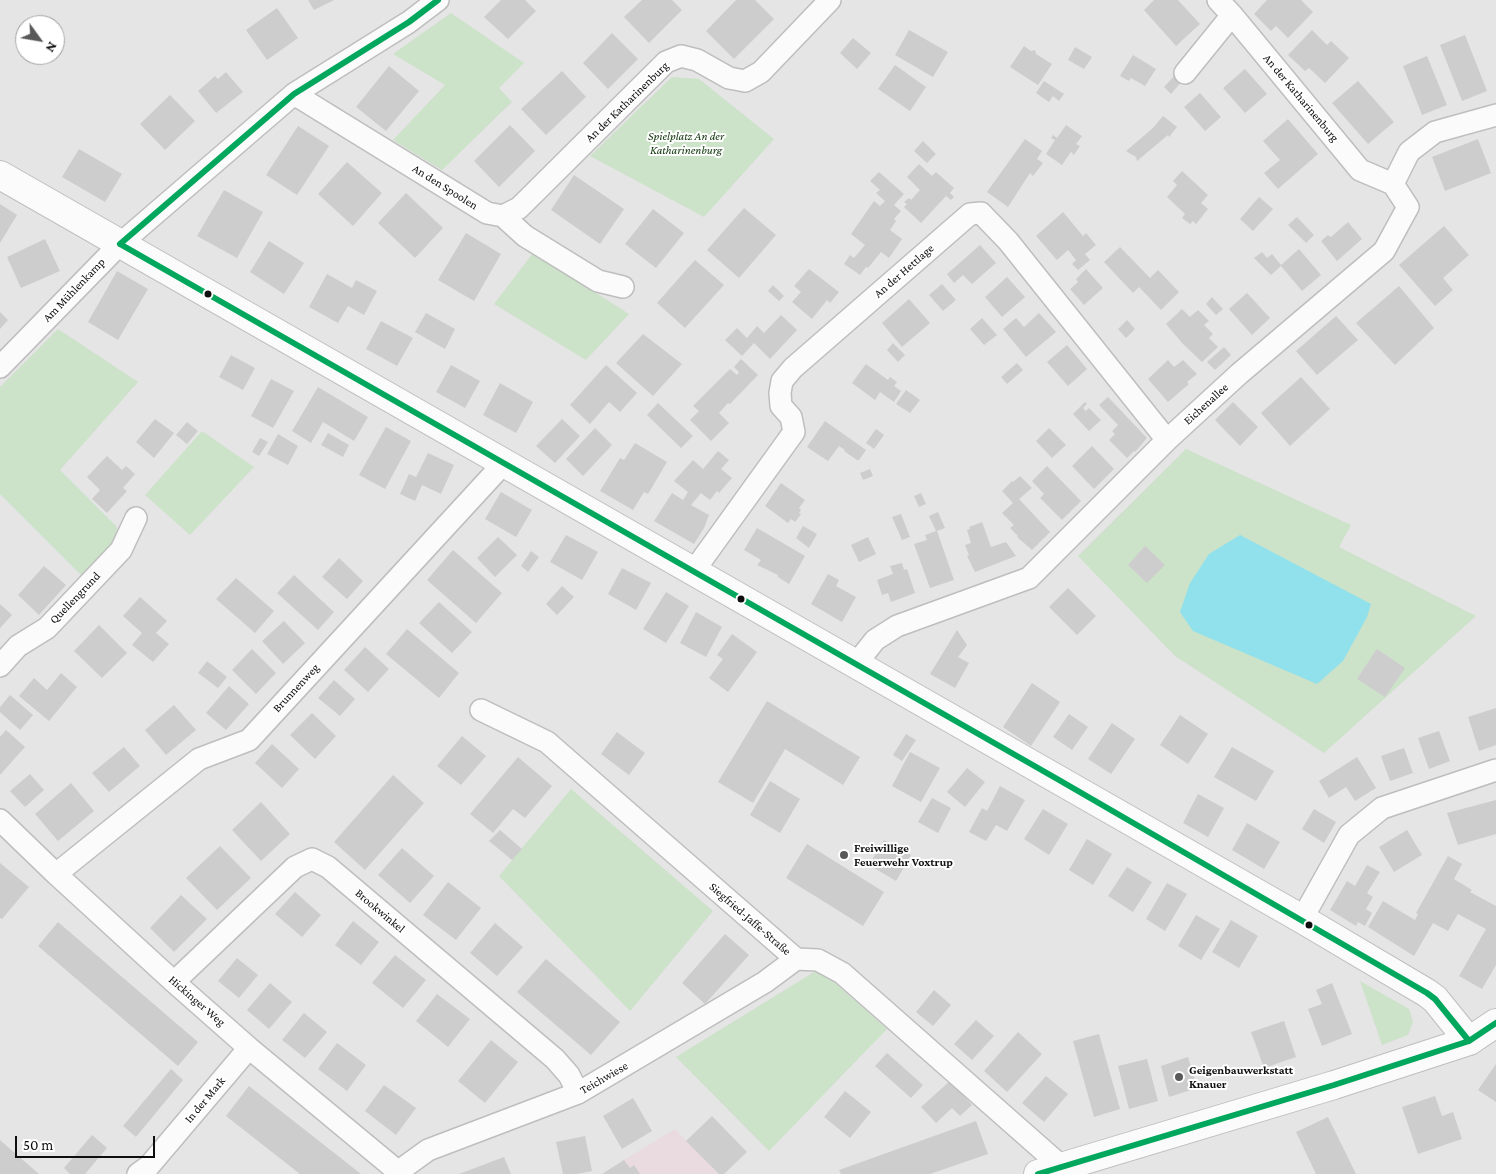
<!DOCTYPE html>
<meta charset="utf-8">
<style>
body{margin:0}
#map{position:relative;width:1496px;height:1174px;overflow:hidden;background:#e5e5e5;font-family:"Crimson Pro",serif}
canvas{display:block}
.north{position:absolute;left:15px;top:15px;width:50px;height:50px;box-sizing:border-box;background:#fff;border:1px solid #9f9f9f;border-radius:50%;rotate:122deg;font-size:14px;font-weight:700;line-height:20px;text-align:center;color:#0e0e0f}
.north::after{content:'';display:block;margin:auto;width:18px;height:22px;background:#59595a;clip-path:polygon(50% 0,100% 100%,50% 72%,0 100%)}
.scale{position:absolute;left:15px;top:1136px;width:140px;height:22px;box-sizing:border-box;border:2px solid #0e0e0f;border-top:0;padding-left:6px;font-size:15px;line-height:18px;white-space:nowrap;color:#0e0e0f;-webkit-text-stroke:4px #fff;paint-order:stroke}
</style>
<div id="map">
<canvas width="1496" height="1174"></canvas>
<div class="north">N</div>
<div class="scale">50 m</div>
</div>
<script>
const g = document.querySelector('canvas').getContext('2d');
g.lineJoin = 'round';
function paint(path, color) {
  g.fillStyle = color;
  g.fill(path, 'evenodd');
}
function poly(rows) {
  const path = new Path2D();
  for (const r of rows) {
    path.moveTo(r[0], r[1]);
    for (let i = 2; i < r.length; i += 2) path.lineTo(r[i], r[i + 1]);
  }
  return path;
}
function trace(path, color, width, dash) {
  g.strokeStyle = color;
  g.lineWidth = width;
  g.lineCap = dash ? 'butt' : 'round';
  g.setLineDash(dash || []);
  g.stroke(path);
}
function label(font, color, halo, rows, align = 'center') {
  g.font = font + ' "Crimson Pro",serif';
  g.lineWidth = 4;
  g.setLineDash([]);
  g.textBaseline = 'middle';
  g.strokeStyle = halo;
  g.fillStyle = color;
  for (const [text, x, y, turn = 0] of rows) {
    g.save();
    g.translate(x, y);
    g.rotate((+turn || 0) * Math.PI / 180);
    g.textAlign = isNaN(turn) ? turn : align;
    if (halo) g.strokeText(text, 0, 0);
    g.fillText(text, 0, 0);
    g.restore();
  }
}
paint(poly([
 [675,1129,719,1174,602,1174,624,1160]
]), '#e9dbdf');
paint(poly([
 [451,13,524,63,499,88,512,102,442,170,393,140,445,85,393,54],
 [672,77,699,79,774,139,704,217,590,156],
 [533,253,629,314,586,360,494,304],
 [58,329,138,382,60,470,117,527,116,544,85,579,0,494,0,387],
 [202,431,254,467,190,535,145,495],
 [1186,449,1351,525,1339,547,1476,616,1324,753,1175,656,1078,556],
 [571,789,713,911,630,1011,499,876],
 [819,969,887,1029,769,1151,676,1057],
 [1360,981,1409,1009,1413,1022,1408,1035,1382,1045]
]), '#cce2c9');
paint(poly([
 [1240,535,1371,604,1367,617,1343,661,1317,684,1193,631,1180,612,1190,583,1209,554]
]), '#90e1ec');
paint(poly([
 [308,0,334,0,314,10],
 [501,0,525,0,536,11,508,39,484,17],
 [642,0,672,0,682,10,649,43,624,17],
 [736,0,755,0,774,19,734,59,706,31],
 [1154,0,1178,0,1200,24,1176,46,1144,10],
 [1267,0,1301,0,1313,12,1288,38,1276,26,1271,31,1254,14],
 [277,8,298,38,267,60,246,30],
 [909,30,948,52,933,77,895,55],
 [1312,30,1327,45,1331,41,1349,58,1325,83,1309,68,1305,71,1288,55],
 [612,33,638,59,608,89,583,63],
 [1465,35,1487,91,1462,101,1440,45],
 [853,38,871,53,857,69,840,53],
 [1024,46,1031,51,1035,50,1036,54,1052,64,1038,85,1010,67],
 [1075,47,1092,57,1084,69,1068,60],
 [1133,55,1156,69,1145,86,1131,78,1129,81,1120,76],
 [1427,56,1447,105,1422,115,1403,66],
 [895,65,926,87,910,111,878,89],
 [389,66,419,91,386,131,356,107],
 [1245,69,1267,94,1245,113,1223,88],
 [562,71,586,97,546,135,521,109],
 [226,72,243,92,216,113,198,91,215,76,218,79],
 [1175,75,1182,81,1171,94,1164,87],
 [1044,81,1064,94,1059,101,1053,96,1049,102,1036,93],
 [1358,81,1394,122,1368,144,1332,103],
 [1200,93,1221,117,1205,131,1184,107],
 [170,95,195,121,165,150,140,124],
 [1163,116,1177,127,1169,137,1168,135,1137,161,1136,157,1126,151,1153,128],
 [1288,119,1318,154,1278,189,1264,173,1280,160,1263,141],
 [510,125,535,151,499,187,474,161],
 [1066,125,1082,136,1076,144,1080,146,1074,155,1071,152,1062,165,1046,154,1055,140,1051,138,1053,135,1057,138],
 [298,126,329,146,297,195,266,175],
 [1025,139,1042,151,1037,159,1043,163,1033,176,1030,173,1008,207,987,192],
 [1478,139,1491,173,1445,191,1432,157],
 [923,141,936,154,927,163,914,151],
 [79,149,122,174,105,202,62,177],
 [347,162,382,193,353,226,318,194],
 [919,164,932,176,936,172,954,188,950,193,954,197,951,200,946,196,921,223,904,207,907,204,904,202,909,198,911,200,920,190,907,177],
 [1182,171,1208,195,1201,203,1208,209,1196,224,1193,221,1190,224,1182,218,1185,214,1167,197,1177,185,1173,181],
 [879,172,904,194,894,205,901,211,894,219,896,221,890,230,902,239,889,258,881,252,868,268,866,267,860,275,844,264,850,255,854,258,865,245,851,234,874,201,880,206,885,201,876,193,880,190,870,181],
 [574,175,624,209,600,244,551,210],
 [224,190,263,212,237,258,197,236],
 [406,193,443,228,415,258,378,223],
 [1259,197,1273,209,1253,231,1240,219],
 [0,204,17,215,0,243],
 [744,208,776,235,739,278,707,250],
 [653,209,684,233,656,268,625,244],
 [1063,212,1083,236,1086,233,1096,245,1085,254,1090,260,1078,270,1072,264,1076,260,1068,250,1057,260,1036,236],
 [1297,217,1314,235,1306,243,1288,225],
 [1348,222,1362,239,1337,261,1321,241,1328,235,1331,237],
 [1444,226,1469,255,1443,278,1453,290,1435,306,1399,265],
 [466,233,501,254,474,301,438,280],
 [45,239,60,271,21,288,7,257],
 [269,241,304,263,284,294,250,272],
 [980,245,996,263,972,284,963,275,954,283,947,274],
 [1120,247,1150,278,1158,270,1179,292,1161,310,1139,287,1133,293,1104,262],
 [1299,249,1321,275,1302,291,1281,266,1271,275,1254,258,1262,252,1267,258,1272,254,1281,265],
 [695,260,724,285,685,328,657,303],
 [809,269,839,292,830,303,827,300,812,319,792,302,801,292,794,286],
 [1086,269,1103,288,1084,305,1070,289,1078,282,1076,279],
 [117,271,148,289,118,340,88,322],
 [327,274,352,288,356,280,377,291,364,315,348,306,338,323,309,307],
 [1007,277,1025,297,1002,317,985,297],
 [942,284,956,300,943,311,929,295],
 [773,285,784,296,779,301,768,291],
 [1399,286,1434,328,1395,365,1356,323],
 [1247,293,1270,318,1252,335,1229,309],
 [1212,297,1223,309,1216,315,1206,304],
 [909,299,930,323,902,347,882,323],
 [1182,309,1190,317,1198,310,1209,321,1204,325,1213,334,1209,338,1218,347,1202,362,1183,344,1166,324],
 [0,312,8,320,0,329],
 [426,313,455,329,445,349,415,332],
 [1039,313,1056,332,1026,357,1003,329,1016,318,1024,327],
 [781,315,797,330,770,359,754,343,742,356,725,340,737,328,747,338,757,326,764,333],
 [1336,316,1358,340,1317,375,1296,351],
 [982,318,997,335,984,345,970,329],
 [1127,320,1135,329,1126,338,1118,329],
 [381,321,413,338,397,366,366,349],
 [643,334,682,364,653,396,616,363],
 [893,343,905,355,898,362,887,350],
 [1067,345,1087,369,1068,386,1047,362],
 [1224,347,1231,355,1215,370,1207,362],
 [231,355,255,368,243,390,219,377],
 [741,359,758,375,730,404,728,403,719,413,729,423,711,441,690,420,699,411,693,406,730,369,737,375,739,372,734,367],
 [1168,360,1174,367,1183,360,1197,374,1187,382,1189,384,1168,402,1148,379],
 [1017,363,1023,370,1007,384,1001,377],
 [866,364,888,380,890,377,897,382,894,386,901,391,894,402,880,392,875,400,852,383],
 [451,365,480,381,465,408,436,392],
 [606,365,637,393,620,412,609,402,590,424,570,405],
 [1301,377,1330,409,1290,446,1261,413],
 [271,379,294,391,273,428,251,416],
 [500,383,533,402,516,433,483,415],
 [318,387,368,417,354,441,323,422,311,443,292,431],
 [906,390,920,400,910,413,896,404],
 [1108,397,1147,438,1135,452,1134,451,1127,458,1109,440,1115,434,1112,431,1118,425,1099,405],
 [1085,402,1087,404,1083,408,1086,411,1089,408,1101,420,1089,431,1073,414],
 [1233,402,1258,427,1240,446,1215,420],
 [658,403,693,436,681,448,647,415],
 [155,419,174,433,154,458,136,442],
 [562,419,580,436,555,463,536,446],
 [825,421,866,450,859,460,857,460,844,451,845,450,839,446,828,461,807,447],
 [187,422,198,431,187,444,176,435],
 [386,427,411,441,385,489,359,475],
 [595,428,612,445,583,476,566,459],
 [1049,428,1066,445,1052,458,1036,441],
 [876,429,884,435,874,449,866,443],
 [328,433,349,445,343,457,321,445],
 [278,434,298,446,288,465,267,454],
 [260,438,268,442,259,456,252,452],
 [635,443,667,462,648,494,644,492,633,510,600,491,620,458,624,460],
 [1092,446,1114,469,1094,489,1072,466],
 [718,451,729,460,721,469,732,478,719,493,717,491,710,500,701,493,691,505,709,515,704,528,694,544,654,521,672,493,683,500,688,492,674,481,693,460,703,469],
 [428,453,454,465,441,494,422,485,415,501,400,494,409,474,416,477],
 [107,456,122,470,126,466,135,474,123,488,127,491,107,513,92,499,100,490,87,477],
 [1047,466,1081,501,1062,520,1040,498,1044,494,1032,481],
 [870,469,873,476,863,480,860,473],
 [1020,476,1032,488,1019,499,1050,532,1032,550,1017,537,1018,536,1010,528,1014,525,1002,513,1013,503,1002,491,1012,481,1013,482],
 [781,483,805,500,799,508,801,510,799,513,801,514,795,522,791,519,788,523,765,506],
 [501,492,532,510,516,537,485,519],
 [921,493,926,504,919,507,914,496],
 [938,512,945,528,937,531,954,580,930,588,914,544,927,540,925,535,936,531,929,516],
 [901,514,910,537,902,540,892,517],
 [982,522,991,547,1006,542,1016,556,975,572,967,556,969,555,965,545,971,543,967,530,970,529,969,527],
 [803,526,817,534,809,548,796,538],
 [757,528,805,556,789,584,778,577,778,575,757,565,761,560,744,550],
 [566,535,598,552,582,580,550,562],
 [498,537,517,555,495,577,477,558],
 [868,537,876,554,859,562,851,545],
 [1145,546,1165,565,1147,583,1128,565],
 [453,550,502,593,476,623,427,580],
 [531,551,539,557,528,572,521,566],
 [339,558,363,581,347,599,322,577],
 [902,563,904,570,907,569,915,593,891,602,888,593,882,595,877,580,893,574,890,566],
 [44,566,66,585,39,615,18,595],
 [622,568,651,583,636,610,608,594],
 [828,574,839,580,836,586,856,597,842,622,811,604],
 [294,575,334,612,318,630,277,593],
 [236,578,274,611,255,633,216,599],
 [562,586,574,597,557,615,546,604],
 [1068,588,1096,616,1077,635,1049,607],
 [666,592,689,606,666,643,643,629],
 [140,597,167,621,156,633,169,644,153,662,132,645,142,633,123,616],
 [439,602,472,632,452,653,419,623],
 [0,604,12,615,0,628],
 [696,612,722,627,706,657,680,643],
 [284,621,305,643,283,664,262,641],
 [99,625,127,653,102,678,74,651],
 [407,629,459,673,439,698,386,654],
 [957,630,967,645,958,657,969,663,955,688,930,674],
 [732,634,757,652,728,692,709,678,723,659,717,655],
 [365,647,389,669,368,692,344,670],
 [252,649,276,673,256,694,232,670],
 [1377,649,1405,668,1385,697,1357,679],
 [207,661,227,677,218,688,198,673],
 [61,673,77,687,49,721,19,696,34,678,47,690],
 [334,680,355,699,340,716,318,698],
 [1032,683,1060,702,1031,746,1003,727],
 [229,686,249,704,226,730,206,713],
 [10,695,33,715,20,730,0,712,0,707],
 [767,701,860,757,843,785,785,749,753,803,718,782],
 [174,705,196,730,166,755,145,730],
 [1496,708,1496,745,1479,751,1468,717],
 [312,713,336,736,315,759,290,735],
 [1069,714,1088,727,1072,750,1053,737],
 [1180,715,1208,734,1188,764,1160,745],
 [1112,723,1135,739,1111,774,1088,759],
 [6,730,25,747,0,775,0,737],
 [1439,731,1450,761,1429,769,1418,738],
 [617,732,645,753,629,775,601,754],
 [906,734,916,740,902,761,893,755],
 [462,736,486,756,461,785,437,766],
 [272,744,299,769,282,788,255,763],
 [124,747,140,766,109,792,92,773],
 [1232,747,1274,771,1256,801,1214,777],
 [1404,748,1413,773,1390,781,1381,756],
 [910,752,940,768,921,802,892,786],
 [518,757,552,786,525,818,513,809,493,833,470,814],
 [1357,757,1376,788,1355,801,1346,787,1329,798,1319,781],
 [967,768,985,782,965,807,947,792],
 [30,774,44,790,25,807,10,791],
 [393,775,424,803,365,870,334,842],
 [770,781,800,799,780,833,750,815],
 [71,783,94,811,58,841,35,814],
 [1000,786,1025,800,1007,831,996,825,986,841,969,832,982,808,987,811],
 [1198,794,1224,808,1208,837,1183,823],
 [932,798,951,808,938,833,918,822],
 [1496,800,1496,834,1458,845,1447,813],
 [261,802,290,834,261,861,232,830],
 [1043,809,1068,824,1049,855,1024,839],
 [1314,809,1336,822,1324,843,1302,829],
 [1247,823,1280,842,1264,869,1232,850],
 [500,830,522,849,512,860,489,841],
 [1407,830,1422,855,1394,872,1379,847],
 [1087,839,1112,854,1093,885,1069,870],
 [884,840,911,855,896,881,869,865],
 [807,844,884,892,863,926,786,878],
 [220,846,251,878,217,910,186,878],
 [402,848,434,876,410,903,378,875],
 [1448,856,1462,864,1454,879,1472,890,1470,892,1496,906,1496,965,1482,989,1459,976,1486,929,1458,914,1448,931,1433,923,1414,956,1368,927,1383,901,1415,920,1418,914,1416,913],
 [0,863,29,887,2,919,0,918],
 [1367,865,1380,872,1367,893,1373,897,1366,909,1372,913,1365,926,1358,922,1356,926,1330,910,1347,881,1355,886],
 [1127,867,1152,882,1133,912,1108,896],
 [448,882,481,908,456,940,423,915],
 [1167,883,1187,894,1165,931,1146,919],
 [295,892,321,915,302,937,275,914],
 [181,895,207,919,174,952,150,928],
 [1196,915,1220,929,1201,960,1178,946],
 [1231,920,1258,936,1239,968,1212,952],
 [353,921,379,942,361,965,335,945],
 [58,922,198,1042,178,1066,38,946],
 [495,923,523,947,497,976,470,953],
 [725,934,749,955,705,1004,682,983],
 [395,955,426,980,403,1008,372,983],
 [237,958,258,975,239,998,218,981],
 [546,959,620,1022,591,1055,517,992],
 [270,983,292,1002,269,1029,247,1010],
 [1332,983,1352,1034,1322,1046,1308,1009,1322,1004,1316,990],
 [934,990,951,1005,933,1026,916,1012],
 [437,994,470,1019,448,1047,416,1021],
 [304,1013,327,1032,305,1058,282,1040],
 [976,1020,994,1036,972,1060,954,1044],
 [1284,1021,1296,1057,1264,1068,1251,1032],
 [1018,1032,1042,1054,1007,1092,984,1071],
 [1099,1034,1120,1109,1094,1117,1073,1041],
 [491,1040,518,1062,485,1103,458,1081],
 [337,1043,366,1065,347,1091,318,1069],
 [887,1053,923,1085,911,1098,875,1066],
 [1188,1057,1197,1088,1169,1097,1161,1066],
 [1147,1059,1158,1101,1129,1109,1118,1066],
 [1496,1064,1496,1102,1478,1090],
 [171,1069,183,1080,136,1137,123,1126],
 [1046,1076,1068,1094,1044,1122,1022,1103],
 [950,1081,972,1105,960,1116,952,1108,936,1123,921,1107],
 [384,1085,416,1108,396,1135,365,1111],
 [249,1086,361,1174,300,1174,226,1116],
 [845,1091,871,1112,850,1138,824,1117],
 [1435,1096,1442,1116,1453,1112,1462,1139,1418,1154,1402,1107],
 [633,1098,652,1131,622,1149,603,1116],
 [712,1116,747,1152,724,1174,719,1174,686,1141],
 [1328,1117,1356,1174,1316,1174,1296,1132],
 [976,1121,988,1154,930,1174,841,1174,839,1170],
 [92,1135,107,1148,85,1174,70,1174,64,1168],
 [585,1136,592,1171,577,1174,563,1174,556,1142],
 [0,1140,39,1174,0,1174],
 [504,1157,511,1174,459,1174],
 [624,1160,630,1168,634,1165,640,1174,602,1174]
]), '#cecdce');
const street = poly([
 [1218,0,1232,15,1360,170,1393,184],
 [1185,73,1232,15],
 [294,94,487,213,503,216,525,236,598,281,623,287],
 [503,216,519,208,666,62,681,56,697,60,729,78,745,81,761,72,830,0],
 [0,367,120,244,294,94,409,22,438,0],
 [693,572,794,432,791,417,781,406,780,393,782,381,793,368,970,214,981,213,1008,241,1167,440],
 [856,664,875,640,897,626,1029,578,1167,440,1239,374,1384,251,1408,207,1393,184,1409,152,1435,132,1496,115],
 [0,666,18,646,47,628,121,550,136,518],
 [481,710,547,742,796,959,818,960,842,973,1061,1166],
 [0,820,56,874,174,982,249,1048,401,1174],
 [56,874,199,759,249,740,504,463],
 [1302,919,1349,835,1382,808,1496,770],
 [174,982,295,867,312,859,328,867,555,1059,569,1075,578,1093],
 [399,1171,428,1150,578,1093,765,982,796,959],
 [138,1174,149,1166,249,1048]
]);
const secondary = poly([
 [0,175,1302,919,1427,993,1435,999,1469,1041],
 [1038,1174,1334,1085,1469,1041,1496,1023]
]);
trace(street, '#bebebe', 24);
trace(secondary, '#bebebe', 30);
trace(street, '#fbfbfb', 21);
trace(secondary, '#fbfbfb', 28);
trace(poly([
 [120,244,1059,780,1427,993,1435,999,1469,1041],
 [120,244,294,94,409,22,438,0],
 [1038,1174,1334,1085,1469,1041,1496,1023]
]), '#00a75c', 6);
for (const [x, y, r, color] of [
 [208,294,4.5,"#0e0e0f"],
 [741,599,4.5,"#0e0e0f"],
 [844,855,5,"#59595a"],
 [1309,925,4.5,"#0e0e0f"],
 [1179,1077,5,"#59595a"]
]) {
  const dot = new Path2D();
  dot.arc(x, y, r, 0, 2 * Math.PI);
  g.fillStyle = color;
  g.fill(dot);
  trace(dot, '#fff', 2);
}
label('12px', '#0e0e0f', '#fff', [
 ["An der Katharinenburg",1301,98,50],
 ["An der Katharinenburg",627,102,-44],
 ["An den Spoolen",445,187,32],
 ["An der Hettlage",904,271,-41],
 ["Am Mühlenkamp",74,290,-46],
 ["Eichenallee",1206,404,-42],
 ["Quellengrund",75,598,-46],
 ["Brunnenweg",296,688,-47],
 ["Brookwinkel",380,911,40],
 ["Siegfried-Jaffe-Straße",750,919,41],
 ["Hickinger Weg",197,1001,41],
 ["Teichwiese",604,1078,-30],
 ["In der Mark",205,1100,-50]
]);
label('italic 12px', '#0e350a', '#fff', [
 ["Spielplatz An der",686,136],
 ["Katharinenburg",686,150]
]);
label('bold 12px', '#0e0e0f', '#fff', [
 ["Freiwillige",854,848],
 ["Feuerwehr Voxtrup",854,862],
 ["Geigenbauwerkstatt",1189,1070],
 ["Knauer",1189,1084]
], 'left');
</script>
